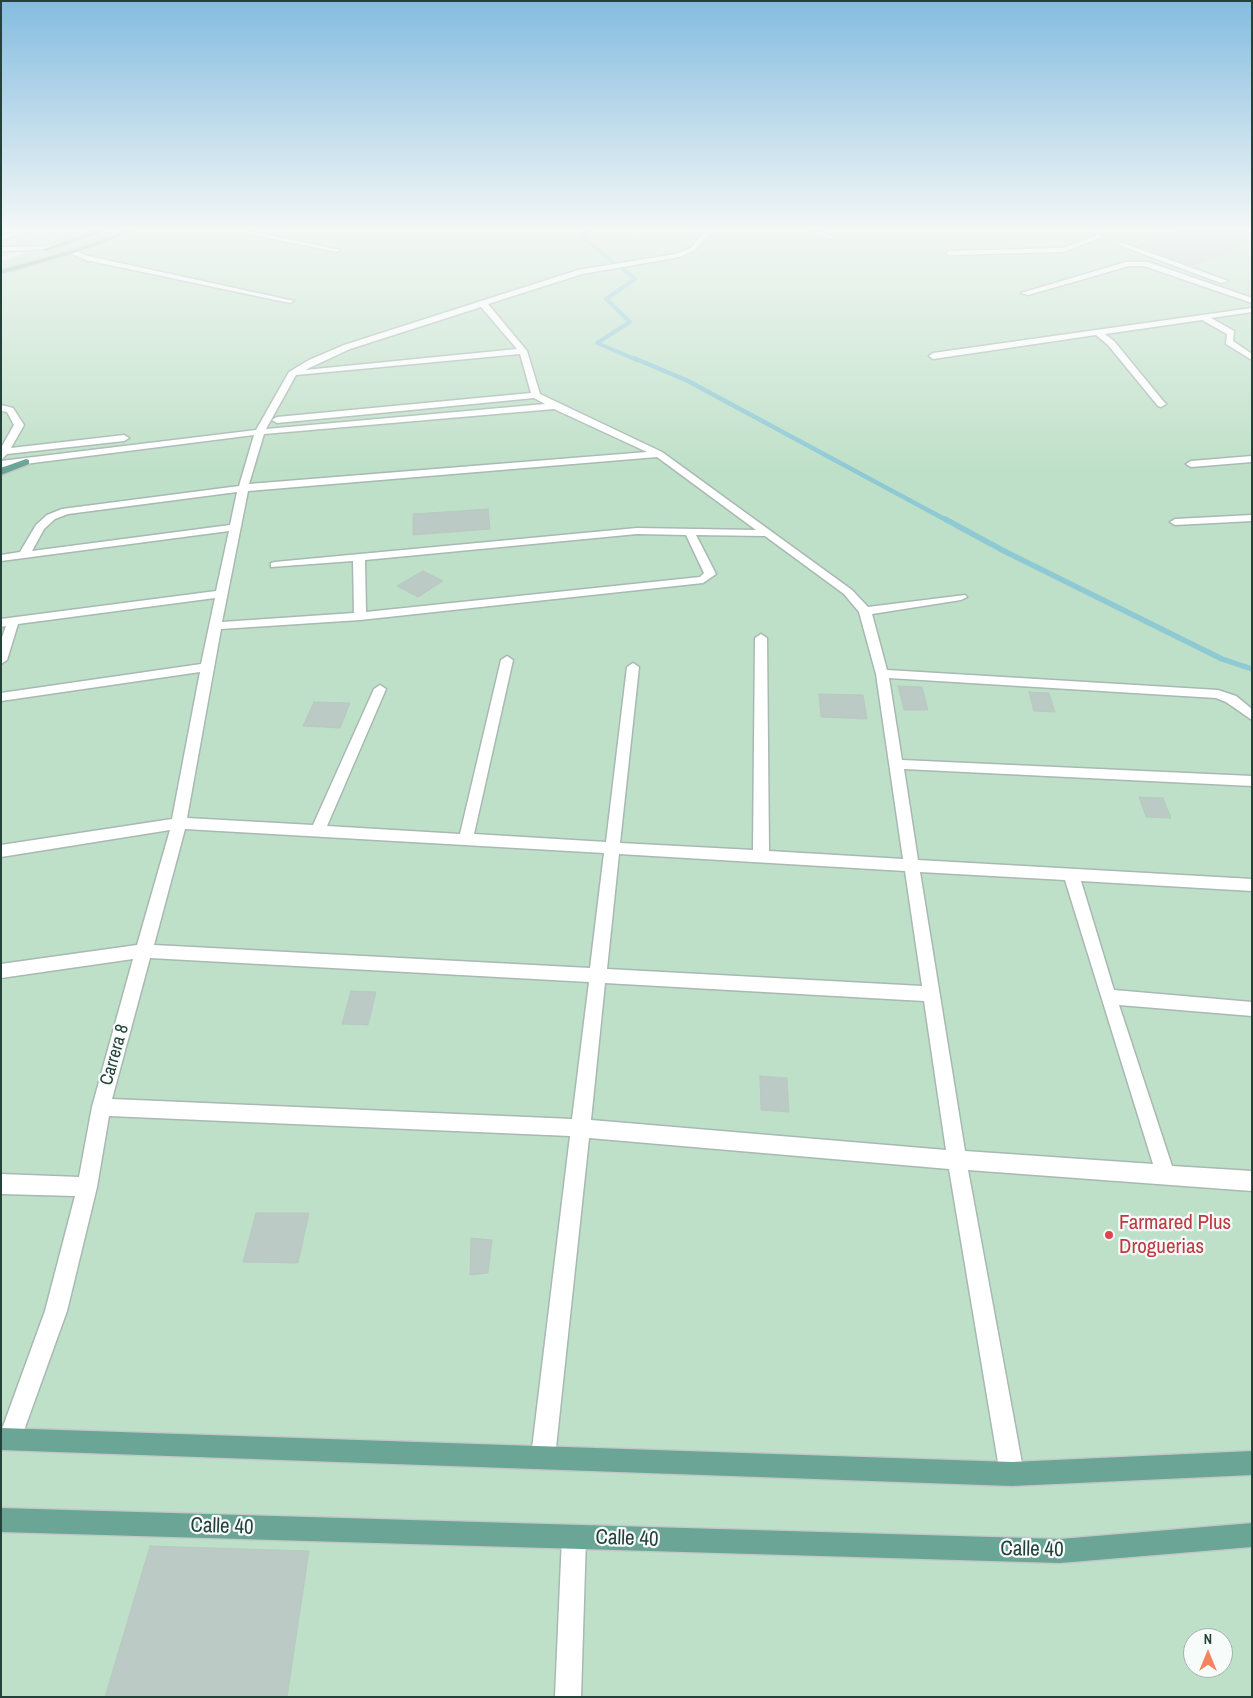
<!DOCTYPE html>
<style>
body{margin:0}
#map{position:relative;width:1253px;height:1698px;overflow:hidden;background:#e6efeb;font-family:"Archivo Narrow",sans-serif}
canvas{display:block}
.frame{position:absolute;inset:0;border:2px solid #24423a;pointer-events:none}
.north{position:absolute;left:1183px;top:1628px;width:50px;height:50px;box-sizing:border-box;background:#f7fbf9;border:1px solid #a3b1ad;border-radius:50%;rotate:0deg;font-size:14px;font-weight:700;line-height:20px;text-align:center;color:#24423a}
.north::after{content:'';display:block;margin:auto;width:18px;height:22px;background:#f4845f;clip-path:polygon(50% 0,100% 100%,50% 72%,0 100%)}
</style>
<div id="map">
<canvas width="1253" height="1698"></canvas>
<div class="frame"></div>
<div class="north">N</div>
</div>
<script>
const g = document.querySelector('canvas').getContext('2d');
g.lineJoin = 'round';
function paint(path, color) {
  g.fillStyle = color;
  g.fill(path, 'evenodd');
}
function poly(rows) {
  const path = new Path2D();
  for (const r of rows) {
    path.moveTo(r[0], r[1]);
    for (let i = 2; i < r.length; i += 2) path.lineTo(r[i], r[i + 1]);
  }
  return path;
}
function trace(path, color, width, dash) {
  g.strokeStyle = color;
  g.lineWidth = width;
  g.lineCap = dash ? 'butt' : 'round';
  g.setLineDash(dash || []);
  g.stroke(path);
}
function label(font, color, halo, rows, align = 'center') {
  g.font = font + ' "Archivo Narrow",sans-serif';
  g.lineWidth = 4.5;
  g.setLineDash([]);
  g.textBaseline = 'middle';
  g.strokeStyle = halo;
  g.fillStyle = color;
  for (const [text, x, y, turn = 0] of rows) {
    g.save();
    g.translate(x, y);
    g.rotate((+turn || 0) * Math.PI / 180);
    g.textAlign = isNaN(turn) ? turn : align;
    if (halo) g.strokeText(text, 0, 0);
    g.fillText(text, 0, 0);
    g.restore();
  }
}
paint(poly([
 [1,231,79,231,1,258]
]), '#d4dfda');
paint(poly([
 [79,231,1252,231,1252,1697,1,1697,1,261,28,253,19,253],
 [1193,1638,1223,1638,1223,1668,1193,1668]
]), '#bfe0c8');
trace(poly([
 [590,231,581,236,617,265],
 [623,269,635,279,606,299,630,322,597,343,637,360]
]), '#8ec9d4', 4);
trace(poly([
 [634,358,688,381,948,521]
]), '#8ec9d4', 4.5);
trace(poly([
 [945,519,1004,551,1222,659,1252,669]
]), '#8ec9d4', 5.5);
const building = poly([
 [1177,231,1252,231,1252,242,1192,266,1137,246,1177,231],
 [488,509,490,529,413,535,413,514,488,509],
 [423,571,443,581,418,597,397,586,423,571],
 [898,686,922,687,928,710,904,710,898,686],
 [1029,692,1049,693,1055,712,1034,711,1029,692],
 [819,694,863,695,867,719,821,717,819,694],
 [314,702,350,703,340,728,303,726,314,702],
 [1139,797,1163,798,1171,818,1146,817,1139,797],
 [351,991,376,992,368,1025,342,1024,351,991],
 [760,1076,787,1078,789,1112,761,1110,760,1076],
 [256,1213,309,1213,298,1263,243,1262,256,1213],
 [471,1238,492,1240,488,1273,470,1275,471,1238],
 [150,1546,309,1551,287,1697,105,1697,150,1546]
]);
paint(building, '#bbcac4');
trace(building, '#b8c9c2', 1);
const minor = poly([
 [16,231,26,231,1,240,1,236,16,231],
 [236,231,249,231,340,250,337,252,236,231],
 [633,231,640,231,635,236,631,236,633,231],
 [705,231,712,231,695,250,680,257,582,274,488,304,527,351,540,394,662,452,852,590,868,607,965,595,967,597,961,600,872,614,887,670,1218,690,1236,696,1252,709,1252,720,1226,702,1216,698,889,678,902,760,1252,776,1252,786,904,769,918,860,1252,879,1252,891,1081,881,1114,990,1252,1002,1252,1016,1119,1005,1172,1166,1252,1171,1252,1191,968,1170,1024,1474,1020,1482,1012,1486,1004,1482,1000,1474,949,1169,589,1138,555,1457,551,1465,543,1469,535,1465,531,1457,570,1136,109,1116,97,1187,67,1311,18,1447,10,1450,2,1447,1,1432,45,1311,75,1196,1,1194,1,1174,79,1177,92,1107,133,959,1,978,1,964,137,945,170,830,1,857,1,845,172,819,200,672,1,701,1,693,201,664,215,598,18,624,7,660,1,664,1,640,6,626,1,627,1,619,216,591,229,531,1,561,1,555,20,552,36,525,47,515,62,509,239,486,254,435,1,467,1,461,256,430,289,372,309,360,344,345,578,270,676,254,691,248,705,231],
 [481,307,517,349,305,370,350,349,481,307],
 [520,354,531,393,277,417,272,420,277,423,534,398,545,404,266,429,296,375,520,354],
 [554,409,647,452,249,484,264,434,554,409],
 [657,457,756,530,637,528,275,562,271,563,271,567,353,561,354,613,222,622,248,491,657,457],
 [237,492,230,525,32,551,44,529,55,519,68,514,237,492],
 [637,534,686,535,704,573,700,577,366,612,365,560,637,534],
 [696,535,765,536,844,594,859,612,876,674,903,859,769,851,767,638,761,634,755,638,753,850,620,843,639,667,633,663,627,667,606,842,474,834,513,660,507,656,501,660,460,834,327,826,386,689,380,685,374,689,313,825,187,818,221,629,360,620,703,583,716,574,696,535],
 [185,829,604,853,590,968,154,945,185,829],
 [619,854,905,871,922,986,607,969,619,854],
 [920,872,1065,880,1153,1164,965,1151,920,872],
 [150,958,589,982,572,1119,112,1099,150,958],
 [605,983,924,1001,946,1150,591,1120,605,983],
 [811,231,820,231,834,238,829,239,811,231],
 [1100,234,1102,237,1064,252,949,255,946,253,949,251,1063,248,1100,234],
 [1119,243,1123,243,1228,281,1221,283,1119,245,1119,243],
 [55,246,53,249,1,251,1,247,55,246],
 [72,250,88,256,294,301,290,303,86,260,70,253,72,250],
 [1126,262,1148,262,1252,298,1252,303,1144,266,1129,266,1028,295,1021,293,1126,262],
 [1252,308,1252,312,1211,318,1234,331,1233,341,1252,354,1252,360,1226,344,1227,334,1202,320,1105,334,1114,341,1164,402,1166,404,1161,407,1158,406,1108,345,1096,335,933,359,929,356,933,353,1252,308],
 [1,405,13,408,24,425,11,448,124,435,129,438,124,441,7,454,1,460,1,448,14,425,7,412,1,411,1,405],
 [1252,456,1252,462,1191,467,1186,464,1191,461,1252,456],
 [1252,515,1252,521,1175,525,1170,522,1175,519,1252,515],
 [574,1525,583,1528,586,1537,581,1697,555,1697,562,1537,565,1528,574,1525]
]);
const major = poly([
 [95,231,105,231,46,251,41,250,95,231],
 [126,231,135,231,74,253,1,274,1,270,70,251,126,231],
 [26,459,29,460,29,464,1,475,1,468,26,459],
 [1,1428,1012,1462,1252,1451,1252,1475,1012,1486,1,1450,1,1428],
 [1,1508,1060,1539,1252,1523,1252,1547,1060,1563,1,1532,1,1508]
]);
trace(minor, '#a8b8b2', 3);
trace(major, '#c2cac8', 3);
paint(minor, '#fff');
paint(major, '#6aa596');
const sky = g.createLinearGradient(0, 0, 0, 469);
sky.addColorStop(0, '#84bce0');
sky.addColorStop(0.49, '#f4f8f6');
sky.addColorStop(1, '#f4f8f600');
g.fillStyle = sky;
g.fillRect(0, 0, 1253, 469);
for (const [x, y, r, color] of [
 [1109,1235,5,"#e0444e"]
]) {
  const dot = new Path2D();
  dot.arc(x, y, r, 0, 2 * Math.PI);
  g.fillStyle = color;
  g.fill(dot);
  trace(dot, '#f7fbf9', 2);
}
label('18px', '#24423a', '#f7fbf9', [
 ["Carrera 8",115,1055,-74]
]);
label('21px', '#be3a42', '#f7fbf9', [
 ["Farmared Plus",1119,1223],
 ["Droguerias",1119,1247]
], 'left');
label('21px', '#24423a', '#f7fbf9', [
 ["Calle 40",222,1527,2],
 ["Calle 40",627,1539,2],
 ["Calle 40",1032,1550,1]
]);
</script>
